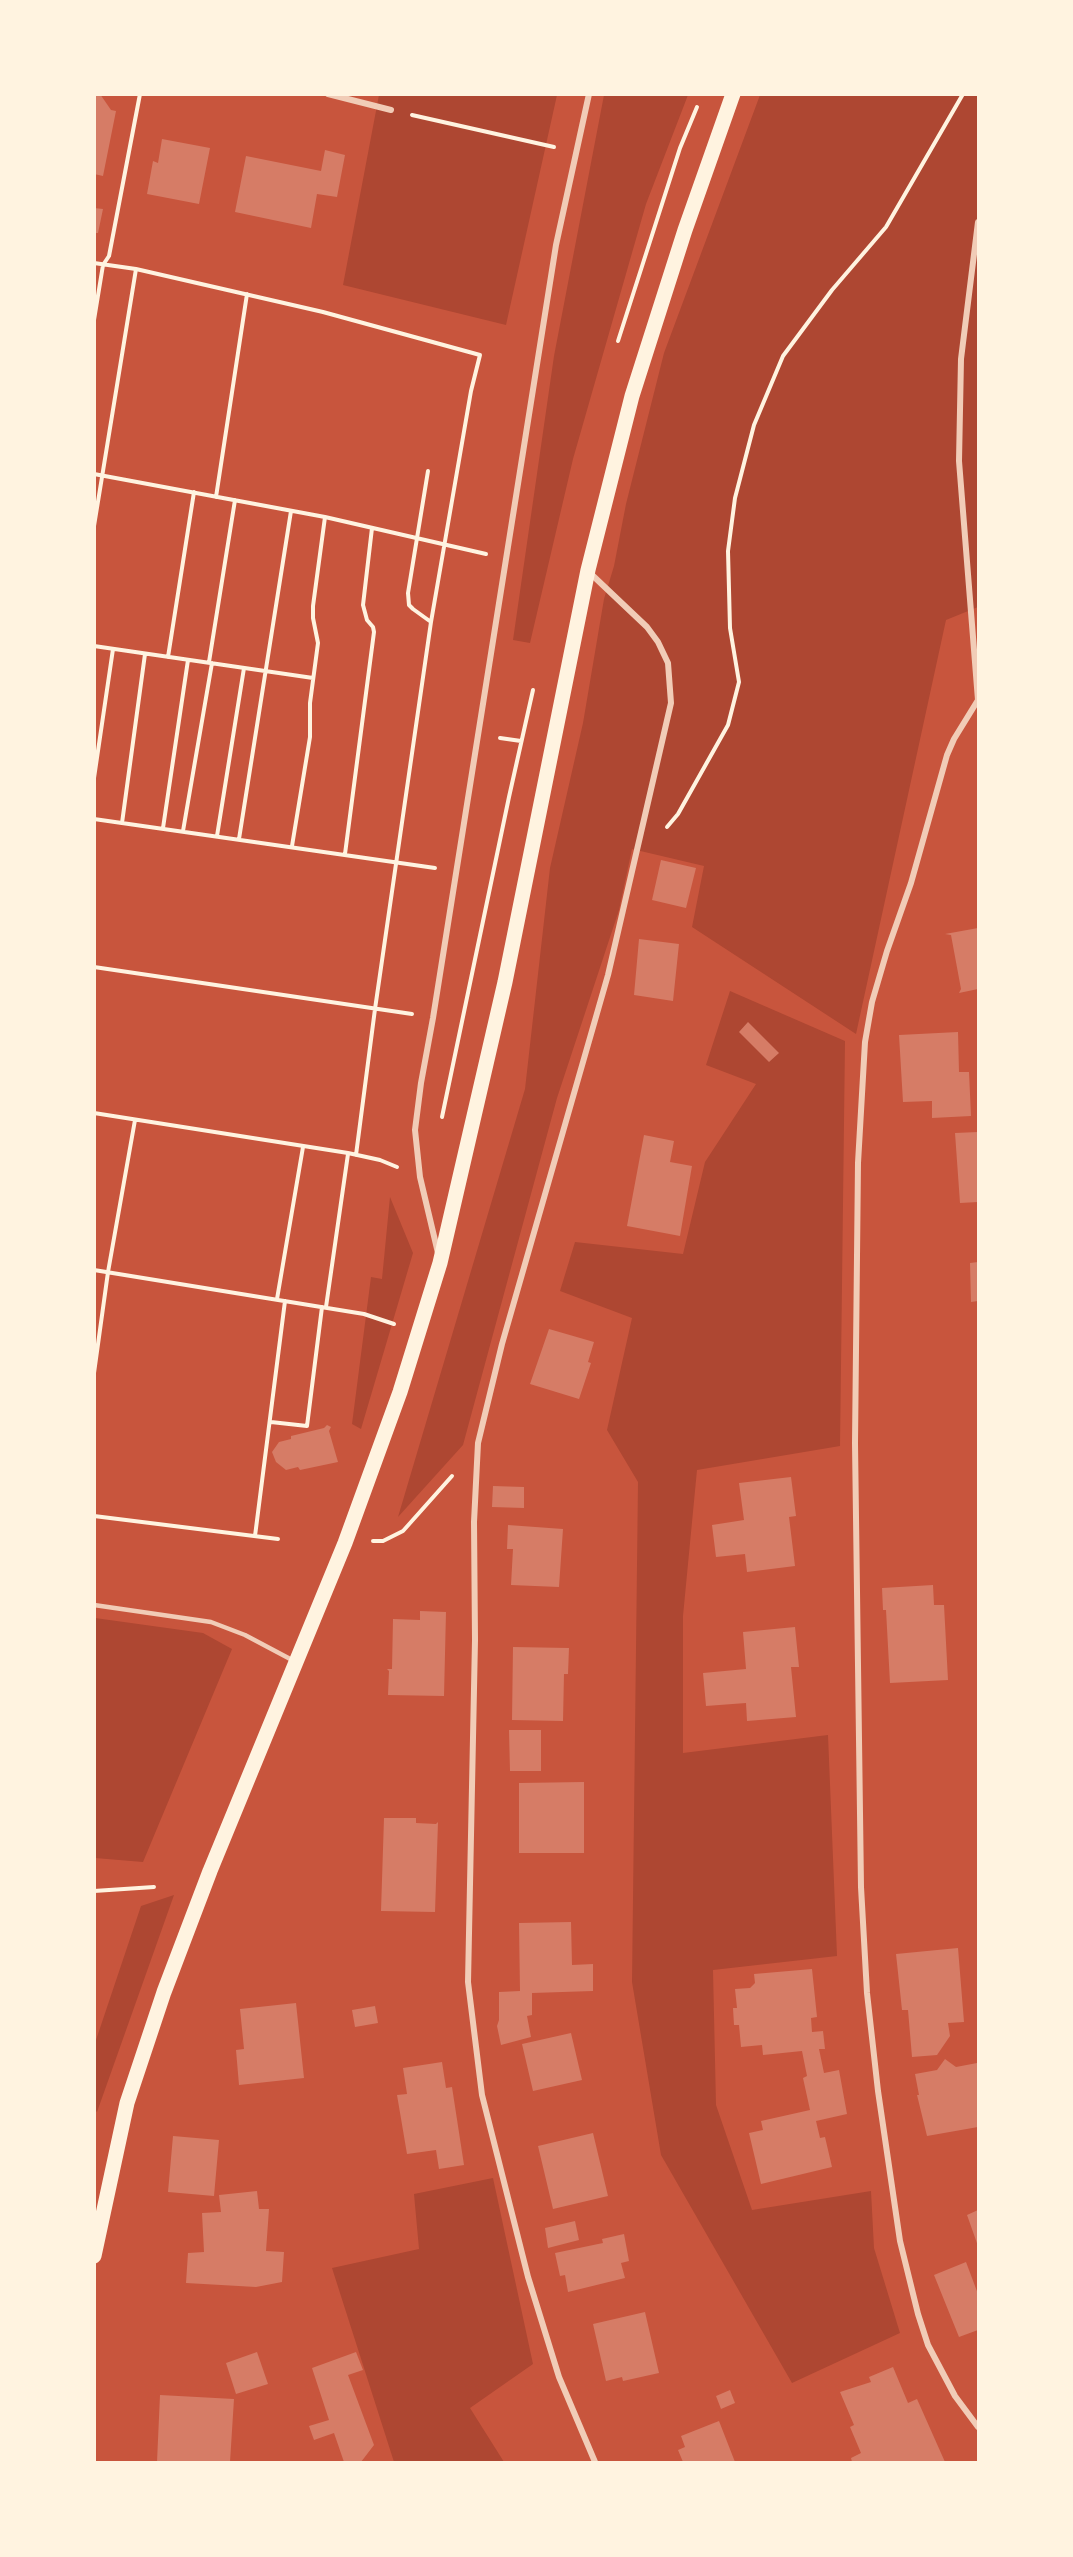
<!DOCTYPE html>
<style>
body{margin:0}
#map{position:relative;width:1073px;height:2557px;overflow:hidden;background:#c8553d;font-family:"Crimson Pro",serif}
canvas{display:block}
.frame{position:absolute;inset:0;border:96px solid #fff3e0;pointer-events:none}
</style>
<div id="map">
<canvas width="1073" height="2557"></canvas>
<div class="frame"></div>
</div>
<script>
const g = document.querySelector('canvas').getContext('2d');
g.lineJoin = 'round';
function paint(path, color) {
  g.fillStyle = color;
  g.fill(path, 'evenodd');
}
function poly(rows) {
  const path = new Path2D();
  for (const r of rows) {
    path.moveTo(r[0], r[1]);
    for (let i = 2; i < r.length; i += 2) path.lineTo(r[i], r[i + 1]);
  }
  return path;
}
function trace(path, color, width, dash) {
  g.strokeStyle = color;
  g.lineWidth = width;
  g.lineCap = dash ? 'butt' : 'round';
  g.setLineDash(dash || []);
  g.stroke(path);
}
paint(poly([
 [379,95,557,95,506,325,343,285],
 [604,95,688,95,646,204,573,459,530,643,513,640,554,356],
 [760,95,978,95,978,607,946,620,856,1034,692,927,704,866,632,849,619,910,557,1098,463,1445,398,1517,525,1089,550,868,583,723,604,599,614,566,626,504,664,353],
 [730,991,845,1041,840,1446,697,1470,683,1616,683,1753,828,1735,837,1956,713,1970,716,2105,752,2210,871,2191,874,2248,900,2333,792,2383,661,2155,632,1982,638,1482,607,1430,632,1318,560,1291,575,1242,683,1254,705,1162,756,1084,706,1065],
 [390,1197,413,1253,361,1429,352,1424,371,1277,382,1279],
 [95,1618,203,1633,232,1649,143,1862,95,1858],
 [174,1895,97,2112,94,2109,95,2043,141,1906],
 [493,2178,533,2364,470,2408,504,2462,394,2462,332,2268,419,2249,414,2194]
]), '#ae4732');
paint(poly([
 [94,94,100,94,111,110,116,111,103,176,94,174],
 [162,139,210,148,199,204,147,194,153,161,158,163],
 [325,150,345,155,337,197,317,194,311,228,235,212,246,156,321,171],
 [94,208,103,209,98,233,94,233],
 [661,860,696,868,686,908,652,900],
 [978,928,978,989,959,993,961,989,951,935,945,934],
 [639,939,679,944,673,1001,634,995],
 [748,1022,779,1053,769,1062,739,1032],
 [958,1032,959,1072,969,1072,971,1116,932,1118,932,1101,903,1102,899,1035],
 [978,1132,978,1202,960,1203,955,1133],
 [644,1135,674,1141,670,1162,692,1166,680,1236,627,1226],
 [978,1262,978,1301,971,1302,970,1263],
 [549,1329,594,1342,588,1362,591,1363,579,1399,530,1384],
 [327,1425,331,1427,329,1431,338,1462,300,1470,298,1467,286,1470,276,1462,272,1452,279,1442,291,1439,291,1436,324,1428],
 [791,1477,796,1516,789,1517,795,1566,747,1572,745,1554,716,1557,712,1525,744,1520,739,1483],
 [493,1486,524,1487,524,1508,492,1507],
 [508,1525,563,1529,559,1587,511,1585,513,1549,507,1549],
 [933,1585,934,1605,944,1605,948,1680,890,1683,886,1610,883,1610,882,1588],
 [420,1611,446,1612,444,1696,388,1695,389,1671,387,1669,392,1669,393,1619,420,1620],
 [795,1627,799,1667,791,1667,796,1717,747,1721,746,1703,706,1706,703,1673,746,1669,743,1632],
 [513,1647,569,1648,568,1674,564,1674,563,1721,512,1720],
 [509,1730,541,1730,541,1771,510,1771],
 [584,1782,584,1853,519,1853,519,1783],
 [384,1818,416,1818,416,1823,436,1824,438,1822,435,1912,381,1911],
 [571,1922,572,1965,593,1964,593,1991,532,1993,532,2015,527,2016,531,2037,501,2045,497,2026,499,2020,499,1992,520,1991,519,1923],
 [958,1948,964,2022,948,2023,950,2036,937,2055,912,2057,908,2010,902,2010,896,1954],
 [812,1969,817,2017,811,2018,812,2032,823,2031,825,2049,819,2049,824,2073,839,2070,847,2114,816,2121,820,2138,825,2137,832,2167,761,2184,749,2133,763,2130,761,2121,810,2110,803,2078,807,2076,802,2051,763,2055,762,2045,741,2047,739,2025,734,2025,733,2008,737,2008,735,1989,750,1988,755,1983,754,1974],
 [296,2003,304,2078,239,2085,236,2050,244,2049,240,2009],
 [375,2006,378,2023,355,2027,352,2010],
 [571,2033,582,2080,533,2091,522,2044],
 [945,2059,956,2067,977,2063,978,2127,927,2136,917,2095,919,2095,915,2074,937,2070],
 [442,2062,446,2088,452,2087,464,2165,439,2169,436,2150,407,2154,397,2095,407,2094,403,2068],
 [593,2133,608,2196,553,2209,538,2146],
 [173,2136,219,2140,214,2196,168,2192],
 [257,2191,259,2209,269,2209,266,2251,284,2252,282,2282,256,2287,186,2283,188,2253,204,2252,202,2213,221,2212,219,2195],
 [978,2210,978,2246,967,2215],
 [575,2221,579,2240,548,2248,545,2228],
 [624,2234,629,2261,621,2263,625,2278,568,2292,565,2275,560,2276,555,2253,603,2243,602,2239],
 [966,2262,978,2294,978,2330,959,2337,934,2275],
 [645,2312,659,2373,623,2381,622,2377,606,2381,593,2324],
 [257,2352,268,2384,236,2394,226,2363],
 [356,2352,363,2370,348,2375,374,2445,361,2462,344,2462,334,2433,314,2440,309,2426,329,2420,312,2368],
 [893,2367,908,2403,917,2399,945,2462,852,2462,851,2458,861,2453,850,2427,854,2425,840,2392,871,2382,869,2377],
 [730,2390,735,2403,721,2409,716,2396],
 [160,2395,234,2399,230,2462,157,2462],
 [719,2421,735,2462,683,2462,678,2450,685,2447,681,2436]
]), '#d67c66');
trace(poly([
 [412,115,554,147],
 [94,263,136,269,323,312,480,355,471,391,431,622,375,1009,356,1155],
 [94,320,103,265,109,256,140,94],
 [618,341,680,148,697,107],
 [428,471,408,593,409,605,413,609,431,622],
 [94,474,325,517,486,554],
 [216,497,247,294],
 [94,526,136,269],
 [94,646,313,678],
 [168,657,194,492],
 [209,662,235,500],
 [500,738,521,741],
 [94,778,113,649],
 [94,819,435,868],
 [122,823,145,654],
 [667,827,678,814,728,725,739,682,730,628,728,551,735,498,754,425,783,356,832,290,886,227,963,94],
 [163,828,188,660],
 [183,831,212,663],
 [217,836,244,668],
 [239,839,291,511],
 [292,846,310,737,310,703,318,643,313,618,313,606,325,517],
 [345,854,374,632,373,627,367,620,363,605,372,528],
 [94,967,412,1014],
 [94,1113,348,1153,380,1160,397,1167],
 [442,1117,509,797,533,690],
 [94,1270,364,1314,394,1324],
 [277,1299,303,1147],
 [326,1307,348,1154],
 [94,1373,108,1272,135,1120],
 [271,1422,307,1426,322,1307],
 [94,1516,278,1539],
 [255,1536,285,1301],
 [373,1541,383,1541,403,1531,452,1476],
 [94,1891,154,1887]
]), '#fff3e0', 4);
trace(poly([
 [94,1605,211,1622,245,1635,294,1661]
]), '#f1ccb7', 4.5);
trace(poly([
 [328,94,391,110],
 [978,222,961,359,959,461,978,700],
 [590,573,647,627,658,642,668,663,671,703,608,975,502,1344,478,1443,474,1522,475,1640,468,1982,482,2095,528,2277,559,2377,595,2462],
 [978,700,954,739,947,755,911,883,887,951,872,1002,865,1042,858,1163,855,1443,861,1887,867,1993,878,2091,900,2241,918,2314,928,2345,955,2396,978,2427],
 [438,1253,420,1177,415,1130,421,1083,433,1018,556,245,589,94]
]), '#f1ccb7', 6);
trace(poly([
 [94,2256,127,2103,164,1992,210,1871,345,1543,400,1392,440,1263,505,982,588,570,632,396,685,230,733,94]
]), '#fff3e0', 15);
</script>
